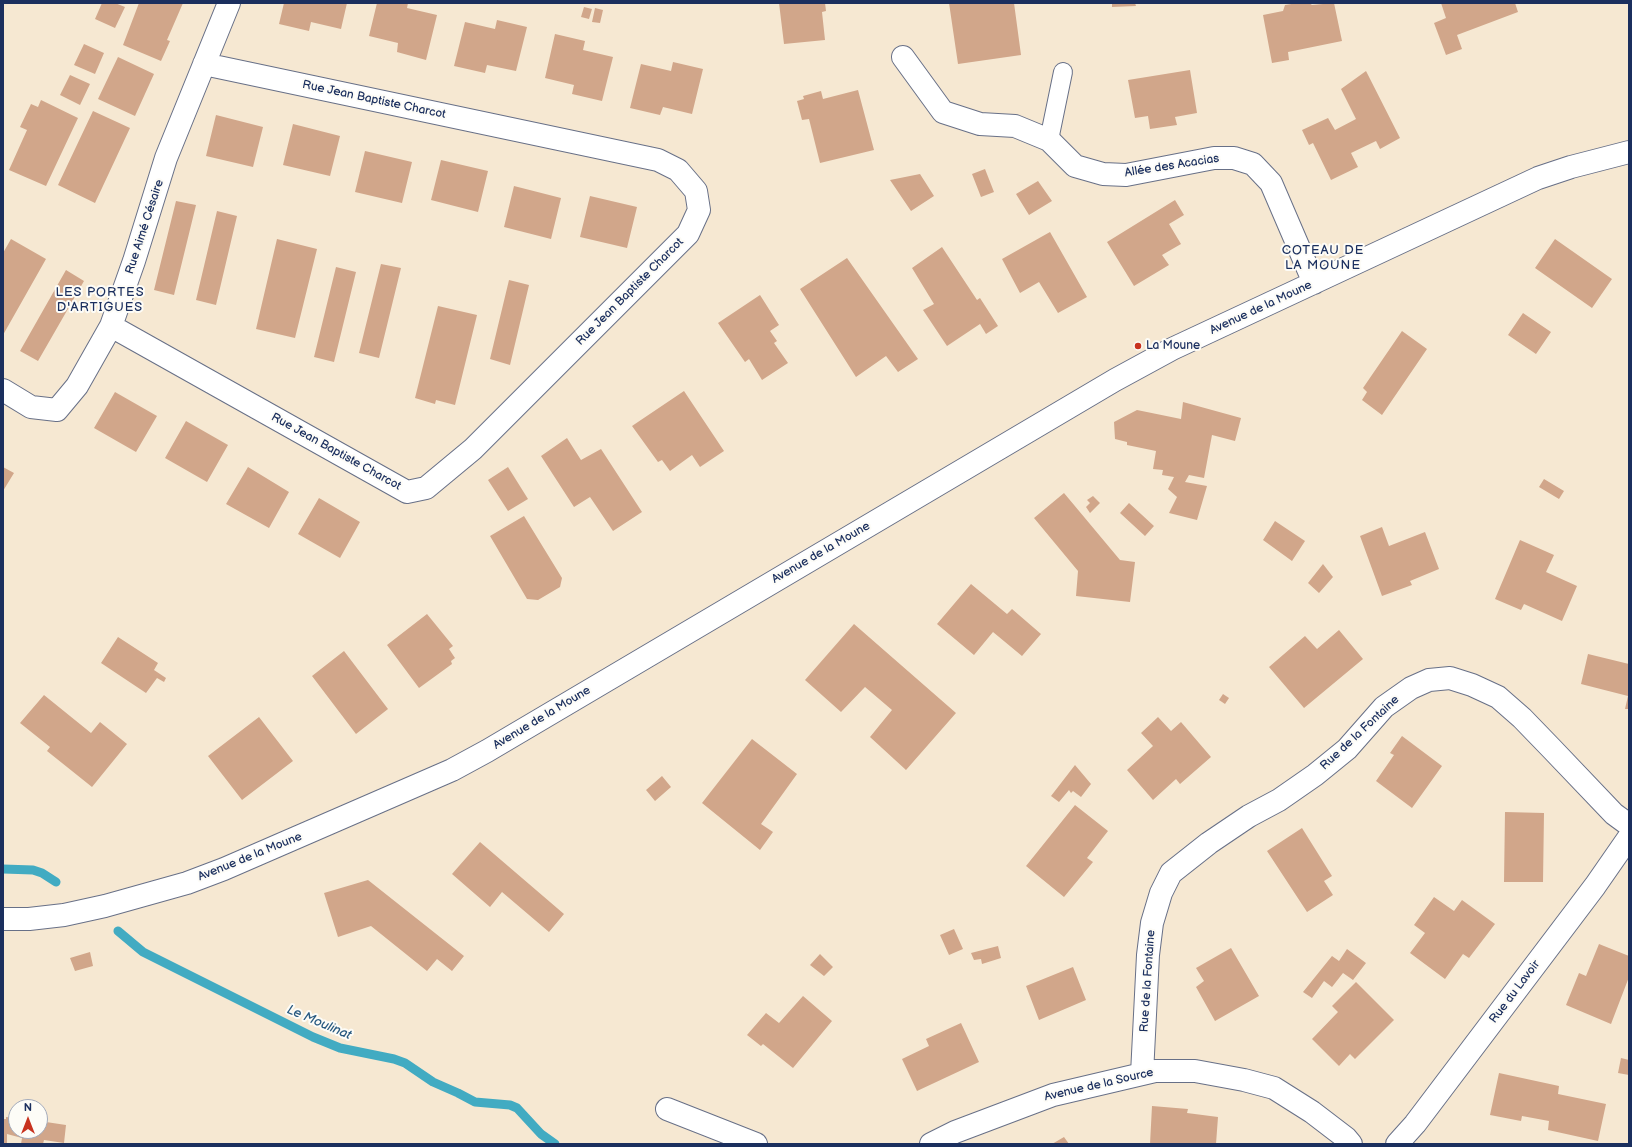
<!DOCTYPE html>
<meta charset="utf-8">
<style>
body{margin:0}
#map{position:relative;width:1632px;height:1147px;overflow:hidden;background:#f6e8d2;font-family:"Balsamiq Sans",sans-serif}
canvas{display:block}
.frame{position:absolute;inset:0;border:4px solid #1b2f5e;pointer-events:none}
.north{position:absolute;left:8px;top:1099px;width:40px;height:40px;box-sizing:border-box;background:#fdfcf7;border:1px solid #a3aaba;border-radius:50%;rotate:0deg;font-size:11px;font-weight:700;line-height:16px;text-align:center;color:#1b2f5e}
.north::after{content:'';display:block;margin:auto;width:14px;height:18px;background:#c8321e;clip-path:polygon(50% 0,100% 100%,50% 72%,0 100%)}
</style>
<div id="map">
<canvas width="1632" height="1147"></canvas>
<div class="frame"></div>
<div class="north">N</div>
</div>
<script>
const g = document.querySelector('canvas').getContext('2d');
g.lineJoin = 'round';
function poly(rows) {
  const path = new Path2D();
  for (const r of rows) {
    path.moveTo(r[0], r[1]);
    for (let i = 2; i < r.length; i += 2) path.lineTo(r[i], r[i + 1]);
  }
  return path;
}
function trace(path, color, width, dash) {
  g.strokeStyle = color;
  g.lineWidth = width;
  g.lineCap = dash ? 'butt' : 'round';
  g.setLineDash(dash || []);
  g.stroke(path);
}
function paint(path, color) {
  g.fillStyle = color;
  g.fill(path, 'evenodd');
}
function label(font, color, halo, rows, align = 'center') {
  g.font = font + ' "Balsamiq Sans",sans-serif';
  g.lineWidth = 4;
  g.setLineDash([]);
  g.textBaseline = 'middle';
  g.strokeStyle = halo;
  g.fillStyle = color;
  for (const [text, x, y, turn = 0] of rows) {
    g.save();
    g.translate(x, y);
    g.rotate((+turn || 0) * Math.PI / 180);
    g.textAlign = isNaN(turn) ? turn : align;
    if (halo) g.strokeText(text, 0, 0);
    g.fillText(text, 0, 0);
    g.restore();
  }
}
trace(poly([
 [3,869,33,870,42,873,56,882],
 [118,931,143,952,313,1037,340,1048,394,1059,405,1063,433,1082,458,1093,475,1102,510,1105,517,1108,541,1134,555,1144]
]), '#42abc2', 9);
paint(poly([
 [102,3,115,3,125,7,115,28,95,19],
 [139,3,183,3,167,40,170,41,161,61,123,45],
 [284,3,347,3,341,29,311,22,309,31,279,24],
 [377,3,408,3,407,8,437,15,426,60,397,52,398,43,369,36],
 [779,3,825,3,826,11,822,12,825,40,784,44],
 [949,3,1014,3,1021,55,958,64],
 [1112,3,1135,3,1136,6,1112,7],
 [1298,3,1309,3,1312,5,1334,3,1342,41,1288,52,1289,60,1272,63,1263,15,1283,11,1285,5],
 [1441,3,1515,3,1518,12,1457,35,1462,49,1446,55,1434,23,1446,18],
 [584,7,592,9,589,19,581,17],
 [595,8,603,10,600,23,592,22],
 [497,20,527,27,516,71,487,65,485,73,454,66,465,22,495,29],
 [555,34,585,41,583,50,613,57,602,101,572,94,574,85,545,78],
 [84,44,104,53,95,74,74,65],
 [118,57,154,74,135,116,98,99],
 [673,62,703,69,692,114,663,107,660,115,630,108,641,64,671,71],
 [1190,70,1197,113,1175,117,1177,125,1150,129,1148,116,1135,118,1128,80],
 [1366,71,1400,138,1380,149,1376,141,1351,153,1358,167,1331,180,1313,143,1309,145,1302,130,1328,118,1335,130,1356,119,1341,89],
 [70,75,90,84,80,105,60,95],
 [858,90,874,150,820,163,809,119,802,120,797,101,804,99,803,96,821,91,823,99],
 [41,100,78,118,46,186,9,170,27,130,20,127,31,104,38,107],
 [93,111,130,128,95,203,58,185],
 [216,115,263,127,253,167,206,156],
 [293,124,340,136,330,176,283,165],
 [365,151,412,162,402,203,355,192],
 [441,160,488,171,478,212,431,200],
 [985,169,994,192,981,197,972,174],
 [920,174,934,196,911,211,890,180],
 [1038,181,1052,201,1029,215,1016,194],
 [514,186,561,198,551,239,504,227],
 [590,196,637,207,627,248,580,237],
 [1175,200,1184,215,1169,224,1181,244,1162,255,1169,265,1134,286,1107,242],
 [176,201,196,205,174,295,154,290],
 [217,211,237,216,216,305,196,300],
 [1050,232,1087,297,1058,313,1039,282,1020,293,1002,259],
 [11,239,46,259,3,335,3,253],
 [277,239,317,249,295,338,256,329],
 [1555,239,1612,279,1592,308,1535,268],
 [942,247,977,300,980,298,998,326,986,334,980,324,947,346,923,310,934,304,912,268],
 [847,258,918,359,898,372,886,356,856,377,800,289],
 [381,264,401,268,379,358,359,353],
 [336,267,356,272,334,362,314,357],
 [66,270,84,281,38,361,20,351],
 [509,280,529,285,510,365,490,359],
 [760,295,779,325,770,331,777,341,774,343,788,363,762,380,749,359,745,362,718,323],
 [438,306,477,315,455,405,436,400,435,404,415,398],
 [1523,313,1551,332,1536,354,1508,335],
 [1402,331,1427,349,1382,415,1362,400,1367,392,1363,388],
 [684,391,724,451,700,467,692,455,670,471,662,460,658,462,632,426],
 [115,392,157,416,136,452,94,428],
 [1183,402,1241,418,1235,441,1212,435,1204,478,1189,475,1185,482,1207,486,1197,520,1169,513,1177,497,1168,489,1174,477,1162,475,1163,470,1153,469,1156,451,1127,445,1127,442,1115,439,1114,422,1137,410,1181,419],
 [186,421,228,445,207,482,165,458],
 [567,438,581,460,601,449,642,512,613,531,590,497,574,507,541,456],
 [3,467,14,473,3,491],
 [248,467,289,492,269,528,226,504],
 [508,467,528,499,508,511,488,480],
 [1544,479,1564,491,1559,499,1539,487],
 [1064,493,1120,560,1135,562,1130,602,1076,596,1078,571,1034,518],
 [1093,496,1100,503,1090,513,1086,507,1090,503,1087,500],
 [319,498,360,522,340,558,298,534],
 [1129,503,1154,526,1145,536,1120,513],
 [524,516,562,578,560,587,538,600,527,599,490,536],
 [1275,521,1305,541,1292,561,1263,540],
 [1382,527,1389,546,1425,532,1439,569,1410,581,1412,585,1382,596,1360,536],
 [1520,540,1554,555,1546,572,1577,586,1562,621,1524,604,1521,610,1495,599],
 [1323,564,1333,577,1319,593,1308,583],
 [971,584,1007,614,1012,609,1041,634,1022,656,993,632,974,655,937,624],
 [427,614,453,646,449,649,455,658,451,661,452,664,419,688,387,645],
 [854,624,956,713,906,770,870,737,892,710,865,687,841,712,805,680],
 [1339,630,1363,659,1304,708,1269,667,1305,636,1317,649],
 [118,637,158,663,154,670,166,678,164,682,157,678,146,693,101,663],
 [344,651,388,709,356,734,312,676],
 [1588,654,1629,664,1629,709,1625,709,1628,696,1581,684],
 [1223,694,1229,698,1225,704,1219,700],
 [44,695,91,733,100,722,127,744,92,787,47,751,50,747,20,723],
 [259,717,293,761,242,800,208,756],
 [1158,717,1171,731,1181,722,1211,757,1180,784,1176,779,1153,800,1127,770,1153,746,1141,733],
 [1402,736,1442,766,1412,808,1376,781,1394,755,1390,753],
 [752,739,797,774,761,824,773,832,760,850,702,803],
 [1075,765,1091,784,1081,797,1073,791,1071,793,1069,790,1059,802,1051,796],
 [662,776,671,787,655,801,646,790],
 [1075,805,1108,831,1087,858,1093,862,1064,897,1026,866],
 [1505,812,1544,813,1543,882,1504,882],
 [1302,828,1332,876,1324,881,1333,895,1307,912,1267,851],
 [480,842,564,914,549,932,502,892,490,907,452,874],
 [368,880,464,956,452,971,437,959,427,971,371,926,338,937,324,893],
 [1434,897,1454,911,1462,900,1495,924,1469,958,1463,954,1445,979,1410,953,1425,933,1414,925],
 [954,929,963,949,949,955,940,935],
 [1599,944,1629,956,1629,977,1611,1024,1566,1005,1579,973,1586,976],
 [998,946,1001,958,982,964,981,959,974,960,971,953],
 [1231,948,1259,996,1215,1021,1196,987,1204,981,1196,968],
 [1347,949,1366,963,1353,980,1343,973,1332,987,1324,981,1312,998,1303,992,1332,956,1339,961],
 [90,952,93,966,75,971,70,958],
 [820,954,833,967,824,976,810,965],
 [1073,967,1086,1000,1039,1020,1026,986],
 [1356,982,1394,1020,1355,1059,1350,1054,1339,1066,1312,1039,1338,1012,1332,1006],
 [803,996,832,1021,793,1068,763,1044,761,1046,747,1035,766,1013,779,1023],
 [961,1023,979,1062,917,1091,902,1059,929,1046,926,1039],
 [1621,1058,1629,1060,1629,1075,1618,1073],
 [1499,1073,1559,1086,1558,1094,1606,1104,1598,1141,1548,1130,1549,1121,1522,1116,1521,1121,1490,1115],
 [1152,1106,1188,1109,1187,1113,1218,1117,1216,1144,1150,1144],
 [6,1117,16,1118,16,1131,40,1131,40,1123,46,1124,46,1122,66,1125,64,1143,44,1140,43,1144,21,1144,22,1138,7,1134,7,1144,3,1144,3,1119,6,1119],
 [1064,1137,1069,1144,1052,1144]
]), '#d1a68a');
const service = poly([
 [1049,140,1063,72]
]);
const minor = poly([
 [903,57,943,112,980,124,1015,126,1049,140,1075,166,1103,174,1126,175,1214,158,1234,158,1253,164,1271,183,1314,283],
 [111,326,407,492,426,488,473,449,688,234,699,210,696,191,678,170,658,160,204,64],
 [3,390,31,407,57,410,77,386,111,326,134,261,166,158,229,3],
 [3,919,29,919,64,915,105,906,187,883,224,869,452,770,487,751,1115,380,1172,349,1538,178,1571,167,1629,152],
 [1142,1074,1148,955,1152,923,1161,893,1171,873,1209,843,1249,816,1279,800,1315,775,1347,749,1384,707,1411,688,1429,680,1450,678,1472,685,1498,697,1522,718,1552,749,1614,814,1629,825],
 [667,1109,756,1144],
 [931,1144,955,1132,1053,1095,1155,1071,1195,1071,1244,1080,1274,1088,1312,1112,1346,1138,1351,1144],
 [1397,1144,1415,1124,1595,886,1629,837]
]);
trace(service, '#687087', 20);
trace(minor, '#687087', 24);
trace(service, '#fff', 18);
trace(minor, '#fff', 22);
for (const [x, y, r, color] of [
 [1138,346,4,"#c8321e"]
]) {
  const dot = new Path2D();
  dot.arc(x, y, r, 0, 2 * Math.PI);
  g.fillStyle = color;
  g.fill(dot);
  trace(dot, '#fdfcf7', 1.5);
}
label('12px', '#1b2f5e', '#fdfcf7', [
 ["Rue Jean Baptiste Charcot",374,100,12],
 ["Allée des Acacias",1172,166,-9],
 ["Rue Aimé Césaire",145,227,-72],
 ["Rue Jean Baptiste Charcot",630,292,-45],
 ["Avenue de la Moune",1261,308,-25],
 ["Rue Jean Baptiste Charcot",336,452,29],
 ["Avenue de la Moune",821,553,-30],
 ["Avenue de la Moune",542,718,-31],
 ["Rue de la Fontaine",1360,733,-43],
 ["Avenue de la Moune",250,857,-22],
 ["Rue de la Fontaine",1148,981,-86],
 ["Rue du Lavoir",1515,992,-53],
 ["Avenue de la Source",1099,1085,-13]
]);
label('12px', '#1b2f5e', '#fdfcf7', [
 ["La Moune",1146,346]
], 'left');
g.letterSpacing = '1px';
label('13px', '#1b2f5e', '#fdfcf7', [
 ["COTEAU DE",1323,251],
 ["LA MOUNE",1323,266],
 ["LES PORTES",100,293],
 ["D'ARTIGUES",100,308]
]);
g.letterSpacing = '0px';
label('italic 13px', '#295a81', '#fdfcf7', [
 ["Le Moulinat",319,1023,23]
]);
</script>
